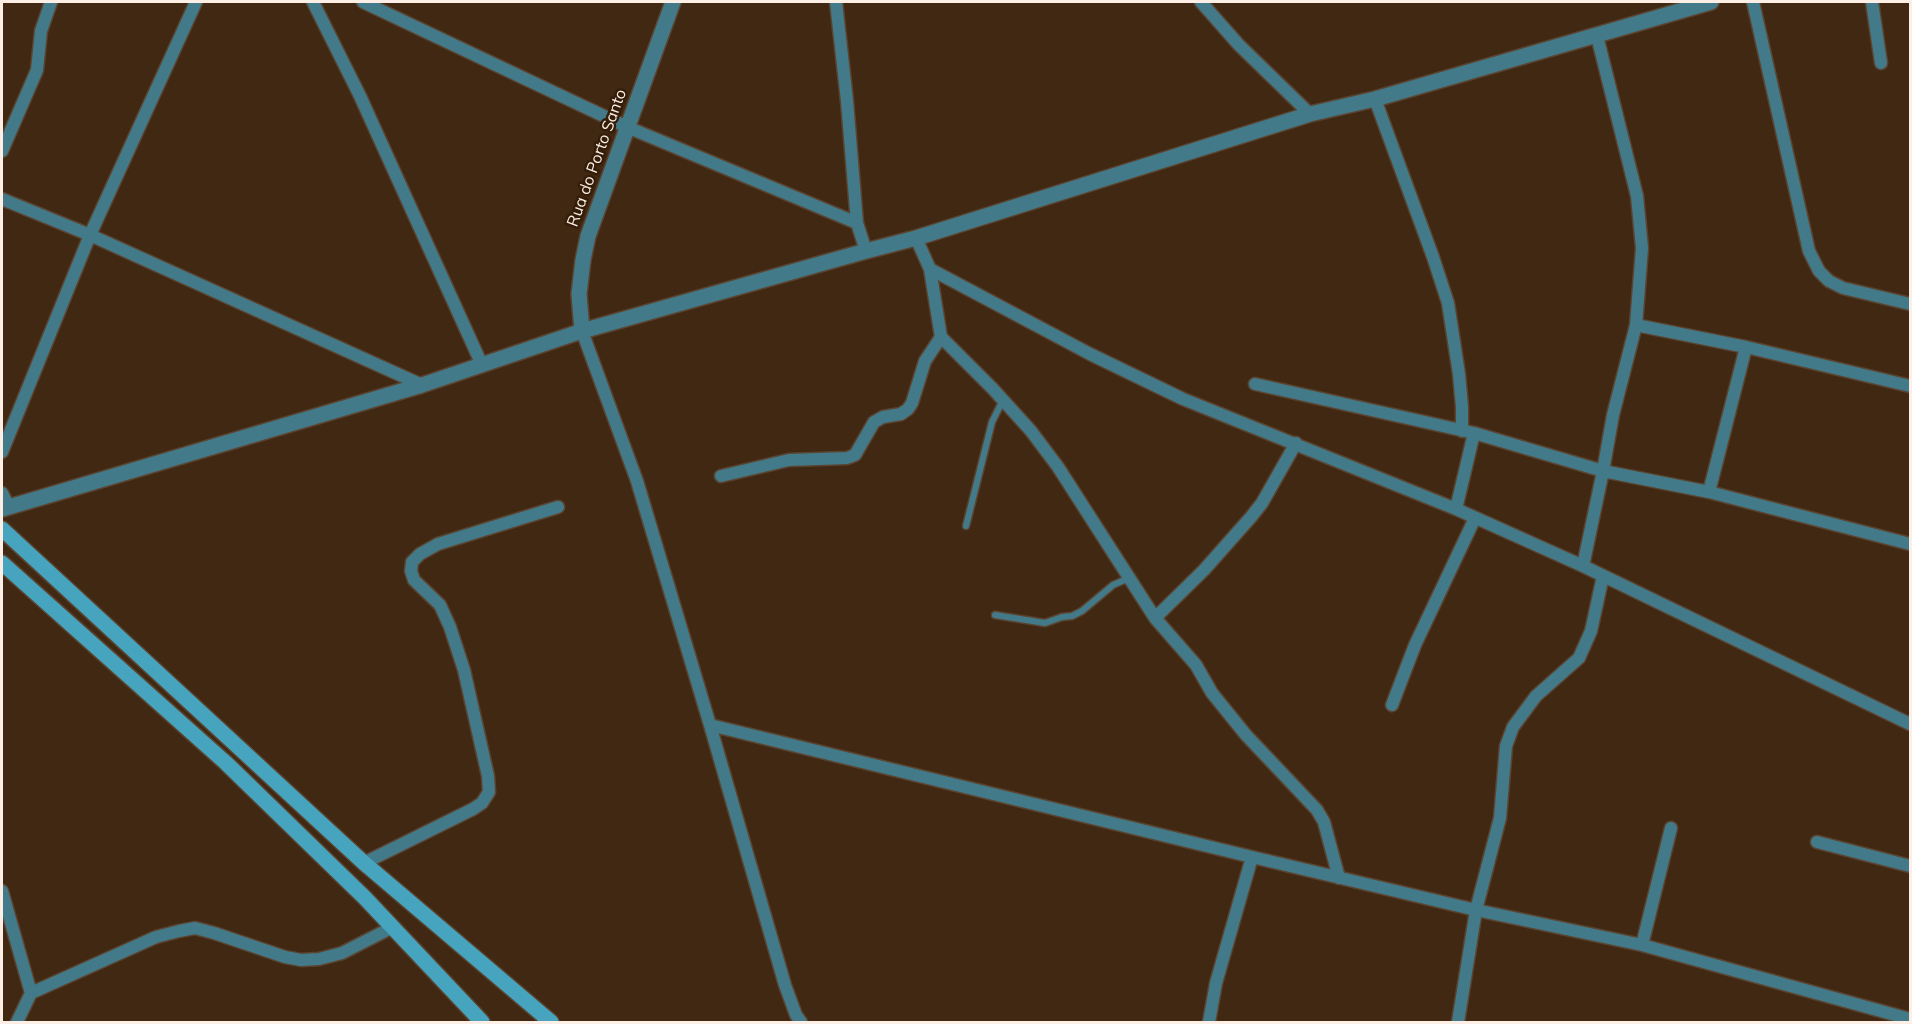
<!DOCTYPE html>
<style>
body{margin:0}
#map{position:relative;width:1912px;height:1024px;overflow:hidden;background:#402813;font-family:Mulish,sans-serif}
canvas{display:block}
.frame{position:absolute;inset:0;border:3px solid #fdefe5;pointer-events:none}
</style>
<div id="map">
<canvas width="1912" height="1024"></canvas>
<div class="frame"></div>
</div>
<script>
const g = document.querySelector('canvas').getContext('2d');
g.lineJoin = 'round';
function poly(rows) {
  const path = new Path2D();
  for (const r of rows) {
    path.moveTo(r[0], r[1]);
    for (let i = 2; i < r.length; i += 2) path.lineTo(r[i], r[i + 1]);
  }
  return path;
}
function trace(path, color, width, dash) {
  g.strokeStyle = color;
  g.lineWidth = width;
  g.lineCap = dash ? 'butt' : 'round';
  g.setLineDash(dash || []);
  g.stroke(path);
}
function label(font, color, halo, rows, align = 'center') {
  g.font = font + ' Mulish,sans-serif';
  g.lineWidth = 5;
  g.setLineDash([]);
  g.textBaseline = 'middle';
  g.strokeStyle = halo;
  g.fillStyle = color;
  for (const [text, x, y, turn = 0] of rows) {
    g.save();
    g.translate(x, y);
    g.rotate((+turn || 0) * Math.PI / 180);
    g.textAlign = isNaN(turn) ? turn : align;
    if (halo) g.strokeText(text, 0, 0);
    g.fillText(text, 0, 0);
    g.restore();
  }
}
const service = poly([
 [966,526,992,422,1003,400],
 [995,615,1045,623,1062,617,1072,616,1082,611,1113,585,1129,578]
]);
const minor = poly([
 [313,2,360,96,482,365],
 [363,2,627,127,857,223,866,251],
 [836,2,847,101,857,223],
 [1201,2,1239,45,1310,114],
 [1753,2,1809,251,1819,271,1829,281,1843,288,1910,304],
 [1872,2,1881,63],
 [1375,99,1433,257,1448,303,1459,374,1462,407,1462,431],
 [2,151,37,70,41,31,51,2],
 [2,199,90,235,422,385],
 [916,238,930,269,1090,354,1183,399,1456,509,1583,566,1910,724],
 [930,269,941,337,993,389,1031,431,1058,467,1155,618,1196,665,1212,693,1246,735,1317,810,1324,822,1339,878],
 [1636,325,1746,347,1910,386],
 [582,331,637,481,710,725,785,985,796,1015,801,1022],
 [1255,384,1474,433,1603,471,1709,492,1910,544],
 [2,452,90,235,196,2],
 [721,476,789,460,847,458,855,455,874,422,883,417,901,414,908,409,912,403,925,361,941,337],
 [1709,492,1746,347],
 [2,493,9,507],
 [1456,509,1474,433],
 [1583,566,1603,471,1613,415,1636,325,1642,248,1637,196,1597,36],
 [1155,618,1204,570,1251,517,1262,503,1296,443],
 [1392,705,1415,645,1475,518],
 [710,725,1252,857,1476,910,1642,945,1910,1019],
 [1817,842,1910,866],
 [364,863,473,809,482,803,489,792,488,776,464,670,450,627,440,605,414,580,411,571,412,562,420,554,438,544,558,507],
 [2,891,31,993,17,1022],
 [1642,945,1671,828],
 [31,993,156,937,179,931,195,928,214,933,285,957,301,960,319,959,342,953,393,927],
 [1209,1022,1216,983,1252,857],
 [1458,1022,1476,910,1500,818,1506,746,1513,727,1536,696,1579,658,1591,631,1603,576]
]);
const tertiary = poly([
 [582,331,579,294,583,260,588,236,673,2],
 [2,509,422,385,582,331,866,251,916,238,1310,114,1375,99,1711,2]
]);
const secondary = poly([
 [2,529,364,863,551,1022],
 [2,563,226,763,365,898,482,1022]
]);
trace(service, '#5a4430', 9);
trace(minor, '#5a4430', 15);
trace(tertiary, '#5a4430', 18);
trace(secondary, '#5a4430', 18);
trace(service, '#437a8a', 6);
trace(minor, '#437a8a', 12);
trace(tertiary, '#437a8a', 15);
trace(secondary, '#46a4be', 15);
label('16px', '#fdefe5', '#351e09', [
 ["Rua do Porto Santo",597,158,-70]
]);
</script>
